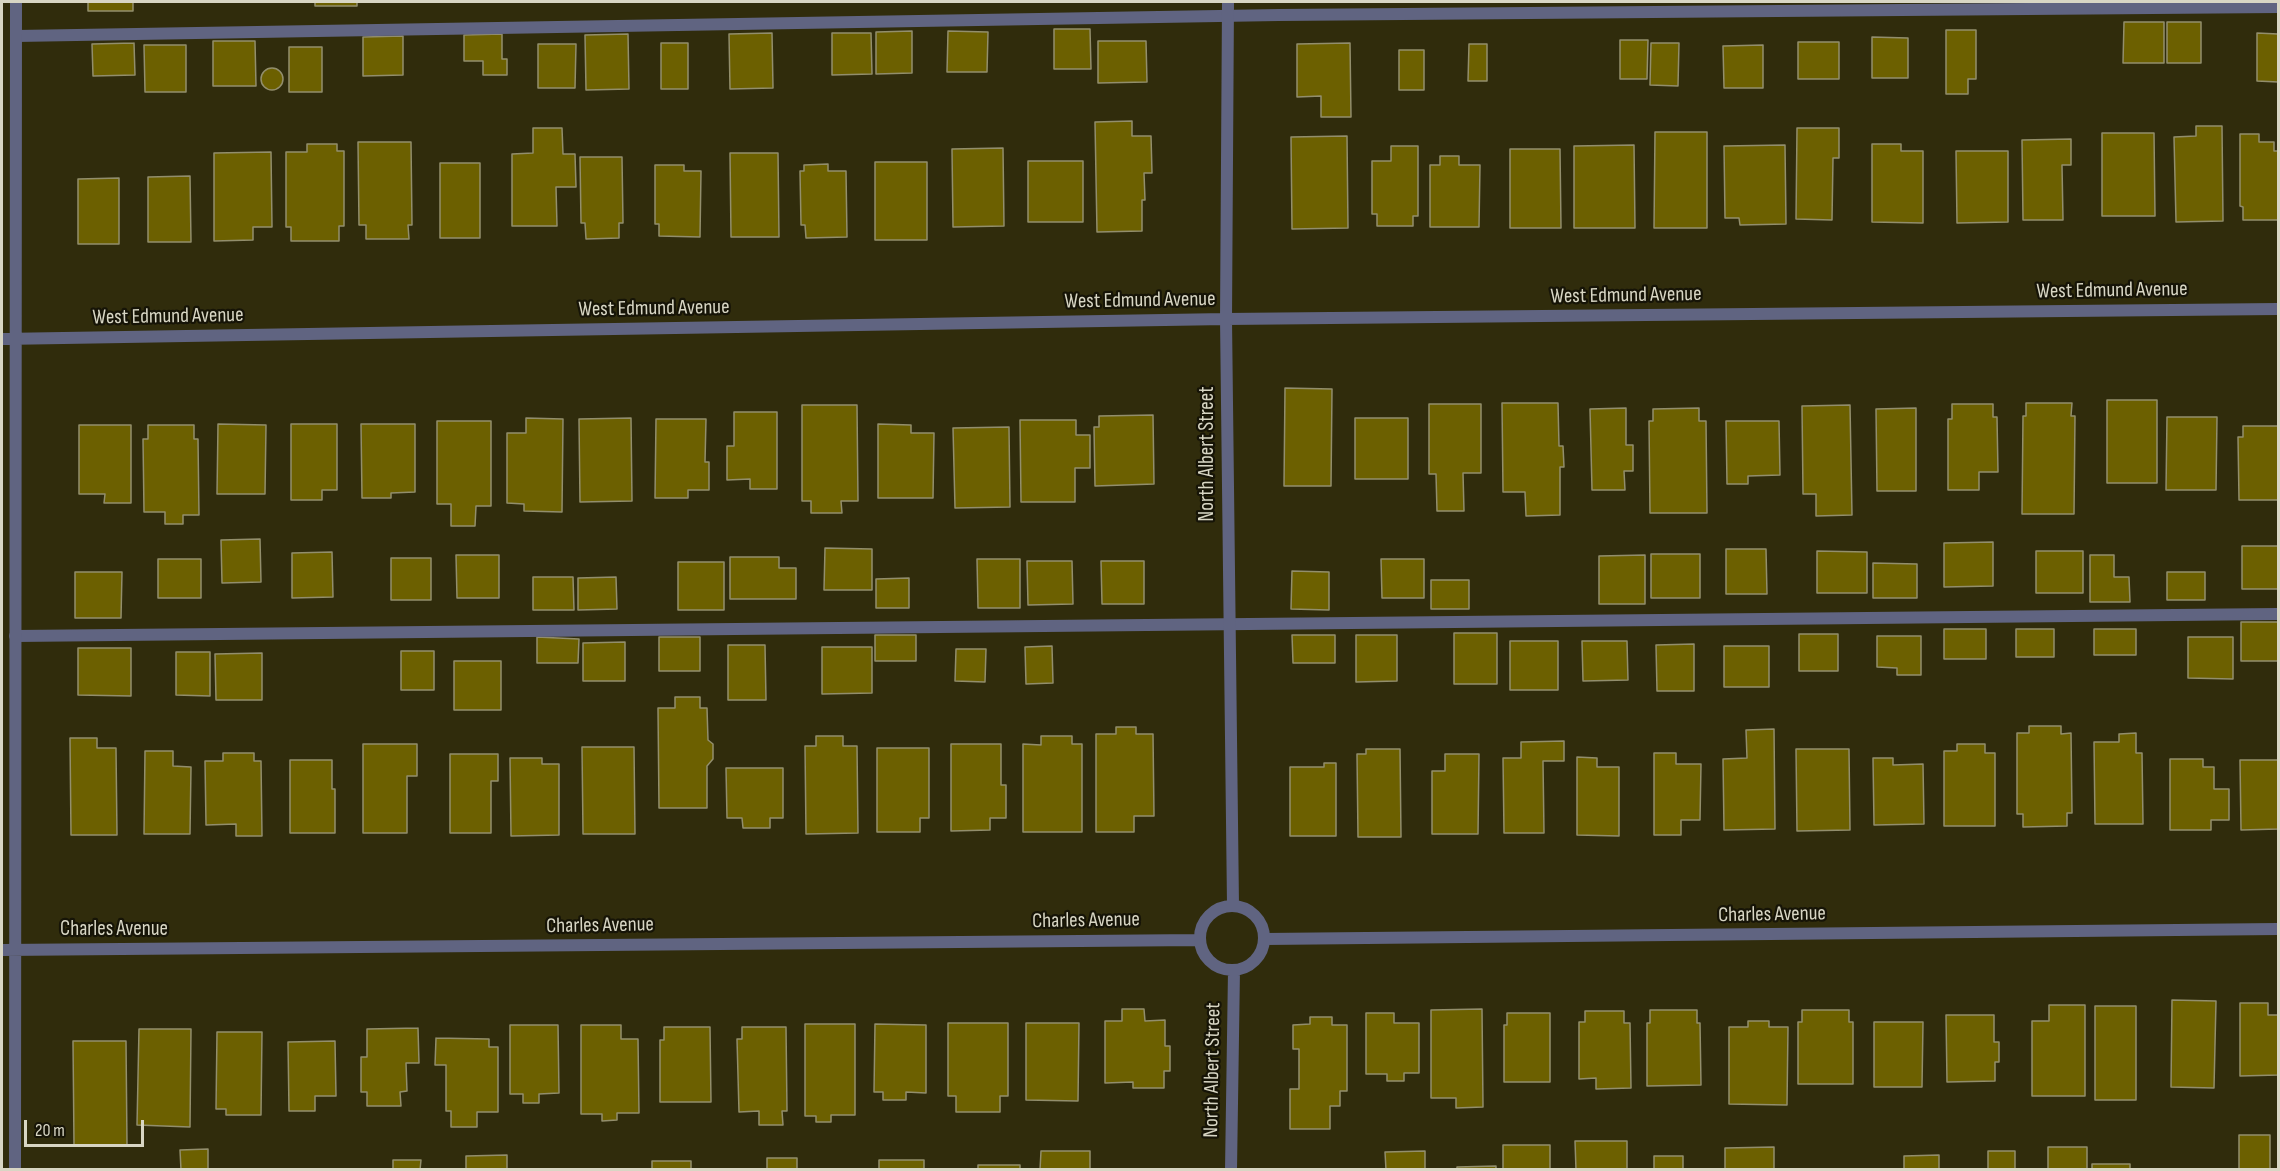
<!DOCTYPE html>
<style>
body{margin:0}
#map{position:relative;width:2280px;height:1171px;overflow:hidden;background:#302c0c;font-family:"Sofia Sans Condensed",sans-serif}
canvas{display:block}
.frame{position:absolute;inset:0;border:3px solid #d8d6c4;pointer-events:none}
.scale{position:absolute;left:24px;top:1120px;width:120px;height:27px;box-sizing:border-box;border:3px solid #d8d6c4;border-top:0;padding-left:8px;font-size:18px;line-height:21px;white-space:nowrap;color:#d8d6c4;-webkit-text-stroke:4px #161407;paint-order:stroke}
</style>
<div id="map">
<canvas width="2280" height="1171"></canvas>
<div class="frame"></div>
<div class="scale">20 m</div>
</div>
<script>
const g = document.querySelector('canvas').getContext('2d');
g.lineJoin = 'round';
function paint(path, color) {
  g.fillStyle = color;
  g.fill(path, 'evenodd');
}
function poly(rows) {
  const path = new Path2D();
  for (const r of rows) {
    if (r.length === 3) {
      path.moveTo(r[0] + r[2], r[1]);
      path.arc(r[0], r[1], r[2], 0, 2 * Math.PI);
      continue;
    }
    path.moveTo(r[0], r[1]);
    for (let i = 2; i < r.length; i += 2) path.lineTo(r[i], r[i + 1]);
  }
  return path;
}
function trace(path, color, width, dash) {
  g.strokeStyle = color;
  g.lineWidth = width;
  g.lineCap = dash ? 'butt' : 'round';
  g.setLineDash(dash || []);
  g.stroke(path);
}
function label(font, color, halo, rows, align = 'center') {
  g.font = font + ' "Sofia Sans Condensed",sans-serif';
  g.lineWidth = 4.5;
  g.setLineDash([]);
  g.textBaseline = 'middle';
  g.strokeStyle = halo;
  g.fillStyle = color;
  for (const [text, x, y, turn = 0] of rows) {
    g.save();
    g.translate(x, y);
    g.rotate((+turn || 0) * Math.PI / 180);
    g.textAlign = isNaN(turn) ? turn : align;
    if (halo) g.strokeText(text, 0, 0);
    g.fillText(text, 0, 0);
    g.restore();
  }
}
const building = poly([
 [88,2,133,2,133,11,88,11,88,2],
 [315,2,357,2,357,6,315,6,315,2],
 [2124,22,2164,22,2164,63,2123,63,2124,22],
 [2167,22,2201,22,2201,63,2167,63,2167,22],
 [1054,29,1090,29,1091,69,1054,69,1054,29],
 [1946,30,1976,30,1976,79,1968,79,1968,94,1946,94,1946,30],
 [912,31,912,73,876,74,876,32,912,31],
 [948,31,988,32,987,72,947,72,948,31],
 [772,33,773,88,730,89,729,34,772,33],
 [832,33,871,33,872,74,832,75,832,33],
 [2257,33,2278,34,2278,82,2257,81,2257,33],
 [502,34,502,59,507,59,507,75,483,75,483,61,464,61,464,35,502,34],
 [628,34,629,89,586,90,585,35,628,34],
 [403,36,403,75,363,76,363,37,403,36],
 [1872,37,1908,38,1908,78,1872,78,1872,37],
 [1620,40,1648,40,1647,79,1620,79,1620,40],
 [213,41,255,41,256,86,213,86,213,41],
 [1098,41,1146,41,1147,82,1098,83,1098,41],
 [1798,42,1839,42,1839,79,1798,79,1798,42],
 [134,43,135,75,93,76,92,44,134,43],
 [661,43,688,43,688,89,661,89,661,43],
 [1350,43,1351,117,1321,117,1321,96,1297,97,1297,44,1350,43],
 [1651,43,1679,43,1678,86,1650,85,1651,43],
 [538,44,576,44,575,88,538,88,538,44],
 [1469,44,1487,44,1487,81,1468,81,1469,44],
 [144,45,186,45,186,92,145,92,144,45],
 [1763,45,1763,88,1724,88,1723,46,1763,45],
 [289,47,322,47,322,92,289,92,289,47],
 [1399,50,1424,50,1424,90,1399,90,1399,50],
 [272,79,11],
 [1132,121,1132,136,1151,136,1152,173,1144,173,1145,200,1142,200,1142,231,1097,232,1095,122,1132,121],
 [2196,126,2222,126,2223,221,2176,222,2174,137,2196,136,2196,126],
 [533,128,562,128,563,154,575,154,576,187,556,187,557,226,512,226,512,154,533,153,533,128],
 [1797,128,1839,128,1839,158,1833,158,1832,220,1796,219,1797,128],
 [1655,132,1707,132,1707,228,1654,228,1655,132],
 [2102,133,2154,133,2155,216,2102,216,2102,133],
 [2240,134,2259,134,2259,142,2274,142,2274,151,2278,151,2278,220,2243,220,2243,207,2240,206,2240,134],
 [1347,136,1348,228,1292,229,1291,137,1347,136],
 [2071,139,2071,165,2062,165,2063,220,2023,220,2022,140,2071,139],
 [358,142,411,142,412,225,408,225,409,239,366,239,366,225,359,225,358,142],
 [307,144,337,144,337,151,344,151,344,226,339,226,339,241,291,241,291,227,286,227,286,152,307,152,307,144],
 [1872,144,1901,144,1901,151,1923,151,1923,223,1872,222,1872,144],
 [1634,145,1635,228,1574,228,1574,146,1634,145],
 [1785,145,1786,224,1740,225,1739,218,1725,218,1724,146,1785,145],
 [1391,146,1418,146,1418,216,1413,216,1413,226,1377,226,1377,214,1372,214,1372,161,1391,161,1391,146],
 [1003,148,1004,226,953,227,952,149,1003,148],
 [1510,149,1560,149,1561,228,1510,228,1510,149],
 [1956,151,2008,151,2008,222,1957,223,1956,151],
 [271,152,272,227,253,227,253,240,214,241,214,153,271,152],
 [730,153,778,153,779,237,731,237,730,153],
 [1440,156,1459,156,1459,165,1480,165,1479,227,1430,227,1430,165,1440,165,1440,156],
 [580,157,622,157,623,223,619,223,619,238,586,239,585,223,581,223,580,157],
 [1028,161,1083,161,1083,222,1028,222,1028,161],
 [875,162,927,162,927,240,875,240,875,162],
 [440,163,480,163,480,238,440,238,440,163],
 [828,164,828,171,846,171,847,237,806,238,805,225,801,225,800,171,804,171,804,165,828,164],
 [655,165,684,165,684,171,701,171,700,237,659,236,659,224,655,224,655,165],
 [190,176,191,242,148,242,148,177,190,176],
 [119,178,119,244,78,244,78,179,119,178],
 [1285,388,1332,389,1331,486,1284,486,1285,388],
 [2107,400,2157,400,2157,483,2107,483,2107,400],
 [1502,403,1558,403,1559,446,1563,446,1564,467,1560,467,1560,515,1526,516,1525,492,1503,492,1502,403],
 [2026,403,2072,403,2071,416,2075,416,2074,514,2022,514,2023,416,2026,416,2026,403],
 [1429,404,1481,404,1481,473,1463,473,1464,511,1437,511,1436,474,1429,474,1429,404],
 [1952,404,1993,404,1993,417,1997,417,1998,472,1979,472,1979,490,1948,490,1948,419,1952,419,1952,404],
 [802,405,857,405,858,501,841,501,842,513,811,513,811,501,802,501,802,405],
 [1850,405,1852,515,1816,516,1816,494,1803,494,1802,406,1850,405],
 [1626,408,1626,445,1633,445,1633,471,1624,471,1625,490,1592,490,1590,409,1626,408],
 [1699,408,1699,421,1706,421,1707,513,1650,513,1649,421,1653,421,1653,409,1699,408],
 [1916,408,1916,491,1877,491,1876,409,1916,408],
 [734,412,777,412,777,489,750,489,750,479,727,480,727,446,734,446,734,412],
 [1153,415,1154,484,1095,486,1094,427,1099,427,1099,416,1153,415],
 [2167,417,2217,417,2216,490,2166,490,2167,417],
 [526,418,563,419,562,512,524,511,524,504,507,503,507,433,526,433,526,418],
 [631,418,632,501,580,502,579,419,631,418],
 [1355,418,1408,418,1408,479,1355,479,1355,418],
 [656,419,706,419,705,462,709,462,709,490,688,490,688,498,655,498,656,419],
 [1020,420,1076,420,1076,435,1090,435,1090,468,1075,468,1075,502,1021,502,1020,420],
 [437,421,491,421,491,506,476,506,475,526,451,526,451,504,437,504,437,421],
 [1726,421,1779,421,1780,475,1748,476,1748,484,1727,484,1726,421],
 [218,424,266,425,265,494,217,494,218,424],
 [291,424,337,424,337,490,322,490,322,500,291,500,291,424],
 [361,424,415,424,415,492,391,493,391,498,362,498,361,424],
 [878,424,911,425,911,433,934,433,933,498,878,498,878,424],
 [79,425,131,425,131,503,104,503,105,494,79,494,79,425],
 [148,425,194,425,194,439,198,439,199,515,183,515,183,524,165,524,165,512,144,512,143,439,148,439,148,425],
 [2243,426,2278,426,2278,500,2239,500,2238,437,2243,437,2243,426],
 [1009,427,1010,507,955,508,953,428,1009,427],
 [260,539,261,582,222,583,221,540,260,539],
 [1993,542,1993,586,1944,587,1944,543,1993,542],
 [2242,546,2278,546,2278,589,2242,589,2242,546],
 [825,548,872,549,872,590,824,590,825,548],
 [1726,549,1766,549,1767,594,1726,594,1726,549],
 [1817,551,1867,552,1867,593,1817,593,1817,551],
 [2036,551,2083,551,2083,593,2036,593,2036,551],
 [332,552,333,597,292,598,292,553,332,552],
 [1651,554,1700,554,1700,598,1651,598,1651,554],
 [456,555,499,555,499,598,457,598,456,555],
 [1645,555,1645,604,1599,604,1599,556,1645,555],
 [2090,555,2114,555,2114,577,2129,577,2130,602,2090,602,2090,555],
 [730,557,779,557,779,568,796,568,796,599,730,599,730,557],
 [391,558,431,558,431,600,391,600,391,558],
 [158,559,201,559,201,598,158,598,158,559],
 [977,559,1020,559,1020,608,978,608,977,559],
 [1381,559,1424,559,1424,598,1382,598,1381,559],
 [1027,561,1072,561,1073,604,1028,605,1027,561],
 [1101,561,1144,561,1144,604,1102,604,1101,561],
 [678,562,724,562,724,610,678,610,678,562],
 [1873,563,1917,564,1917,598,1873,598,1873,563],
 [1292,571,1329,572,1329,610,1291,609,1292,571],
 [75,572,122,572,121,618,75,618,75,572],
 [2167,572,2205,572,2205,600,2167,600,2167,572],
 [533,577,573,577,574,610,533,610,533,577],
 [616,577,617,609,578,610,578,578,616,577],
 [909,578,909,608,876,608,876,579,909,578],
 [1431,580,1469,580,1469,609,1431,609,1431,580],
 [2241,622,2278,622,2278,661,2241,661,2241,622],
 [1944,629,1986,629,1986,659,1944,659,1944,629],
 [2016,629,2054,629,2054,657,2016,657,2016,629],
 [2094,629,2136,629,2136,655,2094,655,2094,629],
 [1454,633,1497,633,1497,684,1454,684,1454,633],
 [1799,634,1838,634,1838,671,1799,671,1799,634],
 [875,635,916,635,916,661,875,661,875,635],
 [1292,635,1335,635,1335,663,1293,663,1292,635],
 [1356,635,1397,635,1397,681,1356,682,1356,635],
 [1877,636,1921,636,1921,675,1897,675,1897,668,1877,667,1877,636],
 [537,637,579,639,578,663,537,663,537,637],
 [659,637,700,637,700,671,659,671,659,637],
 [2188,637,2233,637,2233,679,2188,678,2188,637],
 [1510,641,1558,641,1558,690,1510,690,1510,641],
 [1582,641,1627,641,1628,680,1583,681,1582,641],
 [625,642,625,681,583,681,583,643,625,642],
 [1694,644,1694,691,1657,691,1656,645,1694,644],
 [728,645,765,645,766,700,728,700,728,645],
 [1052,646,1053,683,1026,684,1025,647,1052,646],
 [1724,646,1769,646,1769,687,1724,687,1724,646],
 [822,647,872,647,872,693,822,694,822,647],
 [78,648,131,648,131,696,78,695,78,648],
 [956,649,986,649,985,682,955,681,956,649],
 [401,651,434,651,434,690,401,690,401,651],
 [176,652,210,652,210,696,176,695,176,652],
 [262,653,262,700,216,700,215,654,262,653],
 [454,661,501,661,501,710,454,710,454,661],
 [675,697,700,697,700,708,707,708,708,740,713,744,713,759,707,766,707,808,659,808,658,708,675,708,675,697],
 [2029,726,2061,726,2061,734,2071,733,2072,813,2067,813,2067,826,2023,827,2023,814,2017,814,2017,733,2029,733,2029,726],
 [1116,727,1136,727,1136,734,1153,734,1154,816,1134,816,1134,832,1096,832,1096,734,1116,734,1116,727],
 [1774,729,1775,829,1724,830,1723,759,1747,758,1746,730,1774,729],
 [2136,733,2136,753,2142,753,2143,824,2095,824,2094,742,2119,742,2119,734,2136,733],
 [816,736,843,736,843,746,857,746,858,833,806,834,805,746,816,746,816,736],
 [1041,736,1072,736,1072,744,1082,744,1082,832,1023,832,1023,744,1041,745,1041,736],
 [70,738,97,738,97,748,116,748,117,835,71,835,70,738],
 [1564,741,1564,761,1543,761,1544,833,1504,833,1503,758,1521,758,1521,742,1564,741],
 [363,744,417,744,417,776,407,776,407,833,363,833,363,744],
 [951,744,1001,744,1001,785,1006,785,1006,818,990,818,990,830,951,831,951,744],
 [1957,744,1985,744,1985,753,1995,753,1995,826,1944,826,1944,751,1957,751,1957,744],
 [582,747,634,747,635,834,583,834,582,747],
 [877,748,929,748,929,818,920,818,920,832,877,832,877,748],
 [1366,749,1400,749,1401,837,1358,837,1357,754,1366,754,1366,749],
 [1796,749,1849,749,1850,830,1797,831,1796,749],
 [145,751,173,751,173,766,191,767,190,834,144,834,145,751],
 [223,753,254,753,254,761,261,761,262,836,236,836,236,824,206,825,205,761,223,761,223,753],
 [1654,753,1676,753,1676,764,1701,764,1700,820,1681,820,1681,835,1654,835,1654,753],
 [450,754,498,754,498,781,491,781,491,833,450,833,450,754],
 [1445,754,1479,754,1478,834,1432,834,1432,771,1445,771,1445,754],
 [1577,757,1597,758,1597,767,1619,767,1619,836,1577,835,1577,757],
 [510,758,542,758,542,764,559,764,559,835,511,836,510,758],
 [1873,758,1893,758,1893,765,1923,764,1924,824,1874,825,1873,758],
 [2170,759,2203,759,2203,767,2214,767,2214,789,2229,789,2229,820,2211,820,2211,830,2170,830,2170,759],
 [290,760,332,760,332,789,335,789,335,833,290,833,290,760],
 [2240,760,2278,760,2278,829,2241,830,2240,760],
 [1324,763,1336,763,1336,836,1290,836,1290,767,1324,767,1324,763],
 [726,768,783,768,783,818,770,818,770,828,743,828,742,818,727,818,726,768],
 [2172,1000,2216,1001,2214,1088,2171,1087,2172,1000],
 [2240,1003,2268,1003,2268,1015,2278,1015,2278,1075,2240,1076,2240,1003],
 [2049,1005,2085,1005,2085,1096,2032,1096,2032,1021,2049,1021,2049,1005],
 [2095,1006,2136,1006,2136,1100,2095,1100,2095,1006],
 [1122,1009,1144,1009,1145,1021,1165,1020,1165,1046,1170,1046,1170,1071,1164,1071,1164,1088,1133,1088,1133,1082,1105,1083,1105,1021,1122,1021,1122,1009],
 [1482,1009,1483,1107,1456,1108,1456,1098,1431,1098,1431,1010,1482,1009],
 [1650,1010,1697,1010,1697,1023,1700,1023,1701,1085,1647,1086,1647,1023,1650,1023,1650,1010],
 [1802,1010,1849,1010,1849,1022,1853,1022,1853,1084,1798,1084,1798,1022,1802,1022,1802,1010],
 [1585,1011,1624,1011,1624,1023,1630,1023,1631,1088,1596,1089,1596,1078,1579,1079,1579,1022,1585,1022,1585,1011],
 [1366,1013,1394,1013,1394,1023,1419,1023,1419,1073,1404,1073,1404,1081,1387,1081,1387,1074,1366,1074,1366,1013],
 [1507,1013,1550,1013,1550,1082,1504,1082,1504,1025,1507,1025,1507,1013],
 [1946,1015,1994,1015,1994,1042,1999,1042,1999,1062,1995,1062,1995,1081,1947,1082,1946,1015],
 [1310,1017,1332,1017,1332,1025,1347,1025,1347,1091,1340,1091,1340,1106,1330,1106,1330,1129,1290,1129,1290,1089,1299,1089,1299,1049,1293,1049,1293,1025,1310,1024,1310,1017],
 [1748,1021,1769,1021,1769,1027,1788,1027,1787,1105,1729,1104,1729,1027,1748,1027,1748,1021],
 [1874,1022,1923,1022,1922,1087,1874,1087,1874,1022],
 [948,1023,1008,1023,1008,1096,1000,1096,1000,1112,956,1112,956,1096,948,1096,948,1023],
 [1026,1023,1079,1023,1078,1101,1026,1100,1026,1023],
 [805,1024,855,1024,855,1115,831,1115,831,1122,816,1122,816,1116,805,1116,805,1024],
 [875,1024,926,1025,926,1093,906,1092,906,1100,883,1100,883,1092,874,1092,875,1024],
 [510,1025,558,1025,559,1093,539,1094,539,1103,523,1103,523,1094,510,1094,510,1025],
 [581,1025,621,1025,621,1039,638,1039,639,1113,617,1113,617,1120,602,1121,602,1114,581,1114,581,1025],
 [664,1027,710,1027,711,1102,660,1102,660,1040,664,1040,664,1027],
 [742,1027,786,1027,787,1111,782,1111,783,1125,759,1125,759,1111,739,1112,737,1039,742,1039,742,1027],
 [418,1028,419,1063,406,1063,407,1091,400,1092,401,1106,367,1106,367,1092,361,1092,361,1057,367,1057,367,1029,418,1028],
 [139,1029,191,1029,190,1127,137,1125,139,1029],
 [217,1032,262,1032,261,1115,226,1115,226,1109,216,1109,217,1032],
 [436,1038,489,1039,489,1047,498,1047,498,1112,477,1112,477,1127,451,1127,451,1111,446,1111,446,1065,435,1065,436,1038],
 [73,1041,126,1041,127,1145,74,1145,73,1041],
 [335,1041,336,1096,315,1096,315,1111,289,1111,288,1042,335,1041],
 [2239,1135,2270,1135,2270,1170,2239,1170,2239,1135],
 [1575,1141,1627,1141,1627,1170,1576,1170,1575,1141],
 [1503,1145,1550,1145,1550,1170,1503,1170,1503,1145],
 [1774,1147,1774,1170,1725,1170,1725,1148,1774,1147],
 [2048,1147,2087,1147,2087,1170,2048,1170,2048,1147],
 [208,1149,208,1170,181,1170,180,1150,208,1149],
 [1041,1151,1090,1151,1090,1170,1040,1170,1041,1151],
 [1425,1151,1425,1170,1386,1170,1385,1152,1425,1151],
 [1988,1151,2015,1151,2015,1170,1988,1170,1988,1151],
 [507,1155,507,1170,466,1170,466,1156,507,1155],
 [1939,1155,1939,1170,1904,1170,1904,1156,1939,1155],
 [1654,1156,1683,1156,1683,1170,1654,1170,1654,1156],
 [767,1158,797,1158,797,1170,767,1170,767,1158],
 [393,1160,421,1160,420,1170,393,1170,393,1160],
 [879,1160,924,1160,924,1170,879,1170,879,1160],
 [652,1161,691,1161,691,1170,652,1170,652,1161],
 [2092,1164,2130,1164,2130,1170,2092,1170,2092,1164],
 [978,1165,1020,1165,1020,1170,978,1170,978,1165],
 [1496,1166,1496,1170,1457,1170,1457,1167,1496,1166]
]);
paint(building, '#6c6000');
trace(building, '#928e6c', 1.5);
trace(poly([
 [16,36,1279,15,2278,7],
 [15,636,2278,614]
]), '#606481', 12);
trace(poly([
 [1228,2,1226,319,1233,905],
 [2,339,1226,319,2278,309],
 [1232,938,32],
 [1265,939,2278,929],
 [2,950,1200,940],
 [15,1170,16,2],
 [1231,1170,1234,970]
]), '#606481', 12);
label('21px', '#d8d6c4', '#161407', [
 ["West Edmund Avenue",2112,291,-1],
 ["West Edmund Avenue",1626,296,-1],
 ["West Edmund Avenue",1140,301,-1],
 ["West Edmund Avenue",654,309,-1],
 ["West Edmund Avenue",168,317,-1],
 ["North Albert Street",1208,454,-90],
 ["Charles Avenue",1772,915,-1],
 ["Charles Avenue",1086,921,-1],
 ["Charles Avenue",600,926,-1],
 ["Charles Avenue",114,930],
 ["North Albert Street",1213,1070,-89]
]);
</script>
